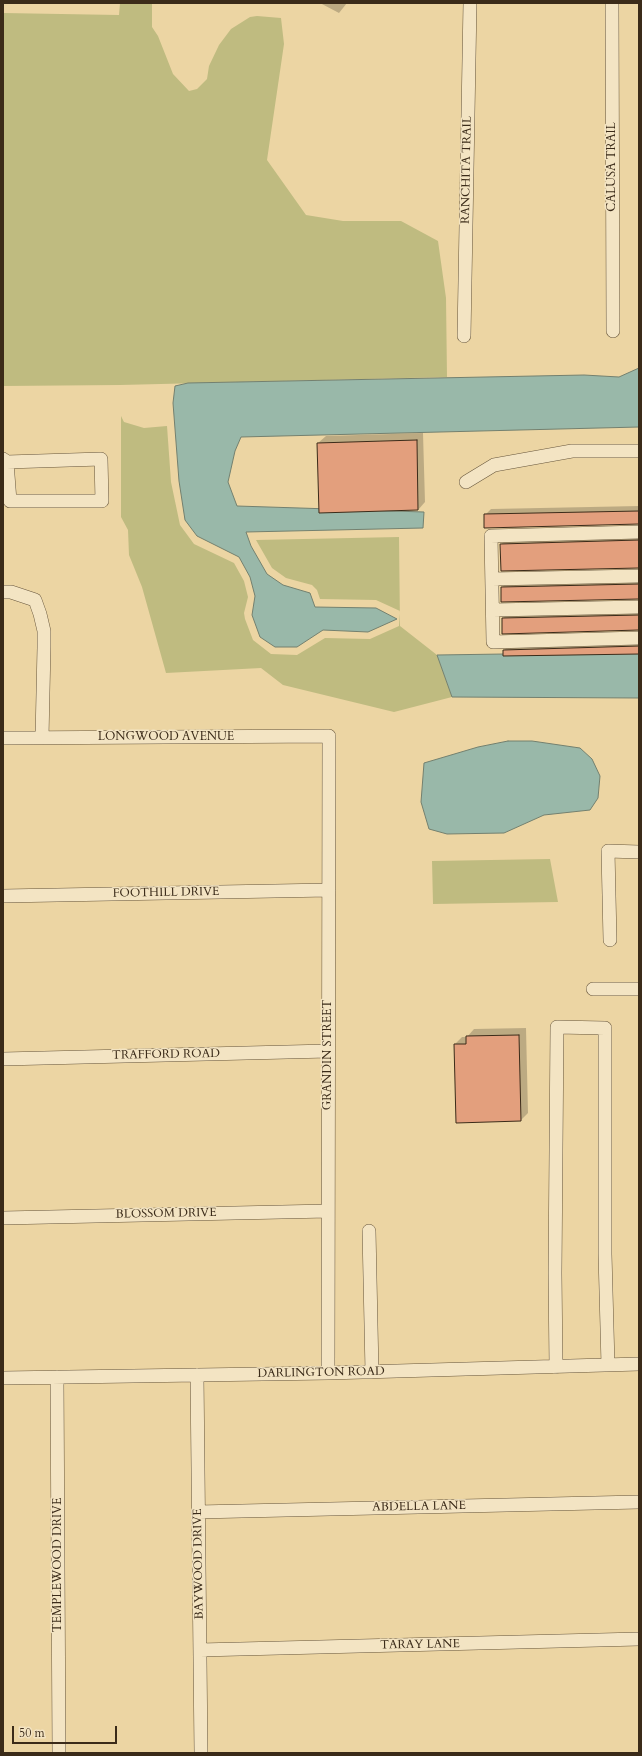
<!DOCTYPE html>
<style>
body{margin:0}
#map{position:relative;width:642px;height:1756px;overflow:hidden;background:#ecd5a3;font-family:Cardo,serif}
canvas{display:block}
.frame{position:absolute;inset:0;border:4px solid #3b2b19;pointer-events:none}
.scale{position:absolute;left:12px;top:1726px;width:105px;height:18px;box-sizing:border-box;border:2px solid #3b2b19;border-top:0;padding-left:5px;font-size:12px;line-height:14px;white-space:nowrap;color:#3b2b19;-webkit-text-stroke:3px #f3e4c3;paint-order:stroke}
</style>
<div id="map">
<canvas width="642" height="1756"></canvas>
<div class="frame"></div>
<div class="scale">50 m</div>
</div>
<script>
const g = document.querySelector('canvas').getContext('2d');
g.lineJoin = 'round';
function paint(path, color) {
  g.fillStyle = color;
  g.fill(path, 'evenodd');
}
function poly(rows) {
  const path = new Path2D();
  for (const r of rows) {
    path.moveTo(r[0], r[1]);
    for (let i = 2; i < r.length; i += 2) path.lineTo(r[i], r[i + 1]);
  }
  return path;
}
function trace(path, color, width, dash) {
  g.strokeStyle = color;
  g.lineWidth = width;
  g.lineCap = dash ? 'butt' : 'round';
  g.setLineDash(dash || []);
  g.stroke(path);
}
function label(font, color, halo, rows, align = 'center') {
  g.font = font + ' Cardo,serif';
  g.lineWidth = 3;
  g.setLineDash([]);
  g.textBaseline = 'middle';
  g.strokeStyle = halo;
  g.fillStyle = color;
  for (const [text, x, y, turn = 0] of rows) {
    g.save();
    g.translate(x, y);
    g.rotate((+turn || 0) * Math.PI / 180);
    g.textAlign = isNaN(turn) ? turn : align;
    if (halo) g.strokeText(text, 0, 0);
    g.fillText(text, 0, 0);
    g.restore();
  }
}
paint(poly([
 [120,3,152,3,152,27,158,36,173,74,189,91,197,89,207,79,209,66,219,45,231,29,250,17,257,16,281,18,284,44,267,160,306,215,343,221,401,221,438,241,446,298,447,377,120,385,3,386,3,13,119,15],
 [121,416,124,422,144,428,167,426,171,482,180,525,194,544,234,563,244,581,248,597,244,613,245,619,253,640,271,654,297,655,325,638,370,639,399,626,400,611,376,600,320,599,317,590,312,585,286,578,272,568,256,540,399,537,400,626,437,655,452,697,394,712,283,685,261,668,166,673,142,587,129,555,128,530,121,517],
 [550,859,558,902,433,904,432,861]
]), '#bfbb80');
const water = poly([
 [639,368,639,427,241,437,235,451,228,482,237,506,424,512,423,528,246,532,251,546,267,574,283,585,310,593,315,607,376,608,397,619,368,632,323,630,297,647,275,647,260,637,252,615,255,596,250,577,239,557,197,536,185,520,179,481,173,403,175,386,188,383,584,375,619,377,639,368],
 [639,652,639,698,452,697,437,655,639,652],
 [508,741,532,741,580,748,592,759,600,776,598,798,590,810,544,815,504,833,447,834,429,829,421,802,424,763,478,747,508,741]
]);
paint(water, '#99b8a9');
trace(water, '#73806f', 1);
paint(poly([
 [320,3,347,3,339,13],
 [423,433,425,502,418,510,318,443,326,436],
 [639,506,639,523,485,515,491,509],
 [639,535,639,567,501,544,507,539],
 [639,579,639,598,502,587,508,582],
 [639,610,639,629,503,618,508,613],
 [639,641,639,653,504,650,509,645],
 [526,1028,528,1113,521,1120,455,1044,462,1037,467,1037,474,1029]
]), '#0003');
const building = poly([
 [417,440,418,510,319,513,317,443,417,440],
 [639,511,639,524,484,528,484,514,639,511],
 [639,540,639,568,501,571,500,544,639,540],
 [639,584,639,599,501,602,501,587,639,584],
 [639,615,639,630,502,634,502,618,639,615],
 [639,646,639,654,503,656,503,650,639,646],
 [519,1035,521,1121,456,1123,454,1044,466,1044,466,1036,519,1035]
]);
paint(building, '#e39f7d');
trace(building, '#3b2b19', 1);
const minor = poly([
 [612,3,613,331],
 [464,336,470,3],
 [3,459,7,462,101,459,102,501,10,501,7,462],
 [466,482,494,465,572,451,639,451],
 [639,532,491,536,493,642,639,638],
 [492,579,639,576],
 [3,592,11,592,35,600,40,614,44,631,44,647,42,738],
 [493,610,639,607],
 [3,738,329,736,328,1373],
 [3,896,329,890],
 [610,940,608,851,639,852],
 [593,989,639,989],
 [3,1059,328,1051],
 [3,1218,328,1211],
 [369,1231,372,1372],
 [556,1367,555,1273,557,1027,605,1028,605,1254,608,1365],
 [197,1375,201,1753],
 [57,1377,59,1753],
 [3,1378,328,1373,639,1364],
 [198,1512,639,1502],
 [200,1650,639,1639]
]);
trace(minor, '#67563c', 14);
trace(minor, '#f3e4c3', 13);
label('12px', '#3b2b19', '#f3e4c3', [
 ["CALUSA TRAIL",612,167,-90],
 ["RANCHITA TRAIL",467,170,-89],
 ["LONGWOOD AVENUE",166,737],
 ["FOOTHILL DRIVE",166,893,-1],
 ["TRAFFORD ROAD",166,1055,-1],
 ["GRANDIN STREET",328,1055,-90],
 ["BLOSSOM DRIVE",166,1214,-1],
 ["DARLINGTON ROAD",321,1373,-1],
 ["ABDELLA LANE",419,1507,-1],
 ["BAYWOOD DRIVE",199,1564,-91],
 ["TEMPLEWOOD DRIVE",58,1565,-90],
 ["TARAY LANE",420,1645,-1]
]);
</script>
